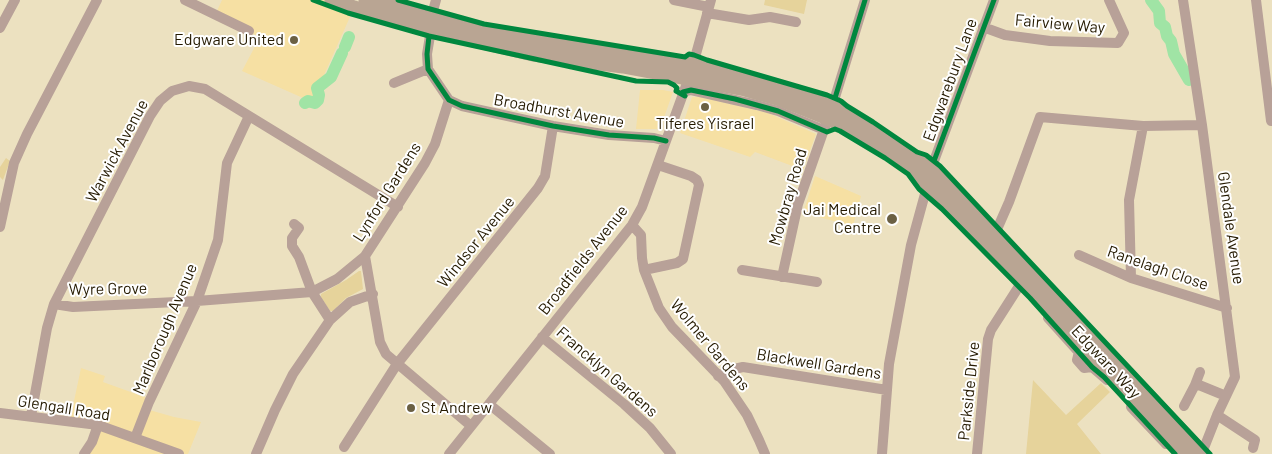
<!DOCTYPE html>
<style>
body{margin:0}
canvas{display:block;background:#ece1c0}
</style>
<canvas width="1272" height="454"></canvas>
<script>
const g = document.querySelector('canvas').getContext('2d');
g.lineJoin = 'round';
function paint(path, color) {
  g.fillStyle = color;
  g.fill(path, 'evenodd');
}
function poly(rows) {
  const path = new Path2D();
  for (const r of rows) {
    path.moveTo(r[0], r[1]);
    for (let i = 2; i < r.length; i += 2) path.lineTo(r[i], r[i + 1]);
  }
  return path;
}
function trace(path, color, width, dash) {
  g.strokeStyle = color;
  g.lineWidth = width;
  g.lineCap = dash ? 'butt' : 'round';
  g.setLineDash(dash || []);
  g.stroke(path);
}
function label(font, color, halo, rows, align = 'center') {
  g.font = font + ' Barlow,sans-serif';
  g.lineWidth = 4;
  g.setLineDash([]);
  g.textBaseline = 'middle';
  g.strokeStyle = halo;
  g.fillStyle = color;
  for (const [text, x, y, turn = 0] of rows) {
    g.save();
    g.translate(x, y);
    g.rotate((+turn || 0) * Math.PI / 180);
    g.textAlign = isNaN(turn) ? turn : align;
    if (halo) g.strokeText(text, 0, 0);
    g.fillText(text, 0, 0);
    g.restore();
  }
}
paint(poly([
 [222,0,332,0,354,8,312,102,242,71,260,37,215,15],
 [640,90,663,90,673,92,661,126,658,129,636,129],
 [692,97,700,97,768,113,816,134,803,170,755,152,750,157,680,133],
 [815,176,861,196,853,226,803,213],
 [81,368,105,376,103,382,150,399,146,409,174,417,201,422,188,454,81,454,98,425,70,420]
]), '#f6e0a3');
paint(poly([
 [765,0,807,0,804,14,764,5],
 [6,158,10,161,3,180,0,177,0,167],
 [359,271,361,271,363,289,346,298,333,311,330,311,321,297,321,294,346,280],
 [1033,380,1066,415,1101,383,1110,392,1077,424,1101,454,1026,454]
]), '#e6d39b');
trace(poly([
 [1151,0,1159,11,1160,23,1165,27,1167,36,1171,41,1174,54,1189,80],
 [345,47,349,37],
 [305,103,308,101,315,103,318,100,319,95,317,88,331,77,342,53]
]), '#a0e4a5', 12);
trace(poly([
 [185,0,249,31],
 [674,0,709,7],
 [1183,0,1202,125,1235,377,1217,415,1202,453],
 [1256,0,1271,121],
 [707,13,749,20,770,17,796,22],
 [431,18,436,0],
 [983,27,1005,35,1050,41,1118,43,1124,33,1109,0],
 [0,28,15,0],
 [431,30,427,54,428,69,449,100],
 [394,83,428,69],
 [683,92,691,90,757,105,778,111,824,130],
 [449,100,435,144,425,163,365,256,380,342,386,354,471,426],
 [449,100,462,106,553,126,609,135,654,138,666,141],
 [832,107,865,0],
 [632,225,641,235,642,258,644,270,659,308,672,327,724,381,747,415,759,440,765,454],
 [0,227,14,163,27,134,97,0],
 [995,234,1009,202,1040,117,1143,126,1202,125],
 [1079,255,1131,278,1227,308],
 [644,270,677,263,683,259,699,185,697,180,691,176,658,165],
 [742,270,817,282],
 [782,277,798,204,828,118,827,112],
 [1131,278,1129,200,1143,126],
 [54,304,73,307,197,301,312,292,299,257,292,246,292,238,299,228,294,224],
 [1048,318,1092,367,1107,380],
 [330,320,312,292,337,279,365,256],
 [542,337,624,404,650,428,671,454],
 [1079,352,1077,360,1084,368,1092,367],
 [718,376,734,369,743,367,887,390],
 [1195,385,1200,372],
 [489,404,550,454],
 [1184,406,1195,385,1199,385,1226,396],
 [1131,407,1166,444],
 [0,413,98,425,179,454],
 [1217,415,1255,440,1253,448],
 [31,416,47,328,54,304,150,116,160,101,172,91,189,86,205,89,398,207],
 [135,438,149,402,197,301,218,240,227,163,249,116],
 [344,447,397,364,538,188,545,176,553,126],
 [84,454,92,442,98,425],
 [256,454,275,410,293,374,330,320,350,302,373,294],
 [449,454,632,225,642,207,691,72,711,0],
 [882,454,889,364,911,245,934,161,994,0],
 [977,454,988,339,991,330,1023,280]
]), '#b8a198', 10);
trace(poly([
 [332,0,354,8,431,30,533,54,623,66,745,89,777,98,798,106,828,118,859,133,890,153,912,170,958,212,1185,454],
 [366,0,493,34,693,64,817,100,863,123,894,143,948,184,1203,454]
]), '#b9a593', 15);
trace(poly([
 [313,0,348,13,429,36,636,81,668,82,674,85,677,88,676,91,685,96],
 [398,0,484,24,679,56,685,57,689,54,694,55,707,60,827,95,841,101,847,106,873,122,917,152,926,155,940,166,1210,454],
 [429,36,427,54,428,69,449,100,462,106,553,126,609,135,654,138,666,141],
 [683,92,691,90,735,99,778,111,827,132,835,129,840,131,885,158,908,174,919,189,942,209,1030,298,1092,367,1104,377,1175,454],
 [835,98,865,0],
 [934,161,994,0]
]), '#00873e', 5);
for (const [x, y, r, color] of [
 [294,40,5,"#6b6043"],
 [705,107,5,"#6b6043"],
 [892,219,6,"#6b6043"],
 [411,408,5,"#6b6043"]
]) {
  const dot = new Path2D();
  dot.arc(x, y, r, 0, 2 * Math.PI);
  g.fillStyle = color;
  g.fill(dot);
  trace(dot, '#fff', 2);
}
label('16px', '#251a00', '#fff', [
 ["Fairview Way",1060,24,5],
 ["Edgwarebury Lane",950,80,-70],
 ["Broadhurst Avenue",559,111,10],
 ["Warwick Avenue",117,151,-62],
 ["Lynford Gardens",387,192,-58],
 ["Mowbray Road",788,197,-74],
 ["Glendale Avenue",1231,228,82],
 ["Windsor Avenue",476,242,-51],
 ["Broadfields Avenue",583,260,-52],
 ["Ranelagh Close",1158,268,19],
 ["Wyre Grove",108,289,-1],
 ["Marlborough Avenue",165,329,-67],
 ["Wolmer Gardens",710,345,50],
 ["Edgware Way",1106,362,47],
 ["Blackwell Gardens",819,364,9],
 ["Francklyn Gardens",607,372,41],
 ["Parkside Drive",969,391,-84],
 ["Glengall Road",64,408,9]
]);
label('16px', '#251a00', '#fff', [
 ["Edgware United",284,40],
 ["Tiferes Yisrael",705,124,"center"],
 ["Jai Medical",881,210],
 ["Centre",881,228],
 ["St Andrew",421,408,"left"]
], 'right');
</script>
